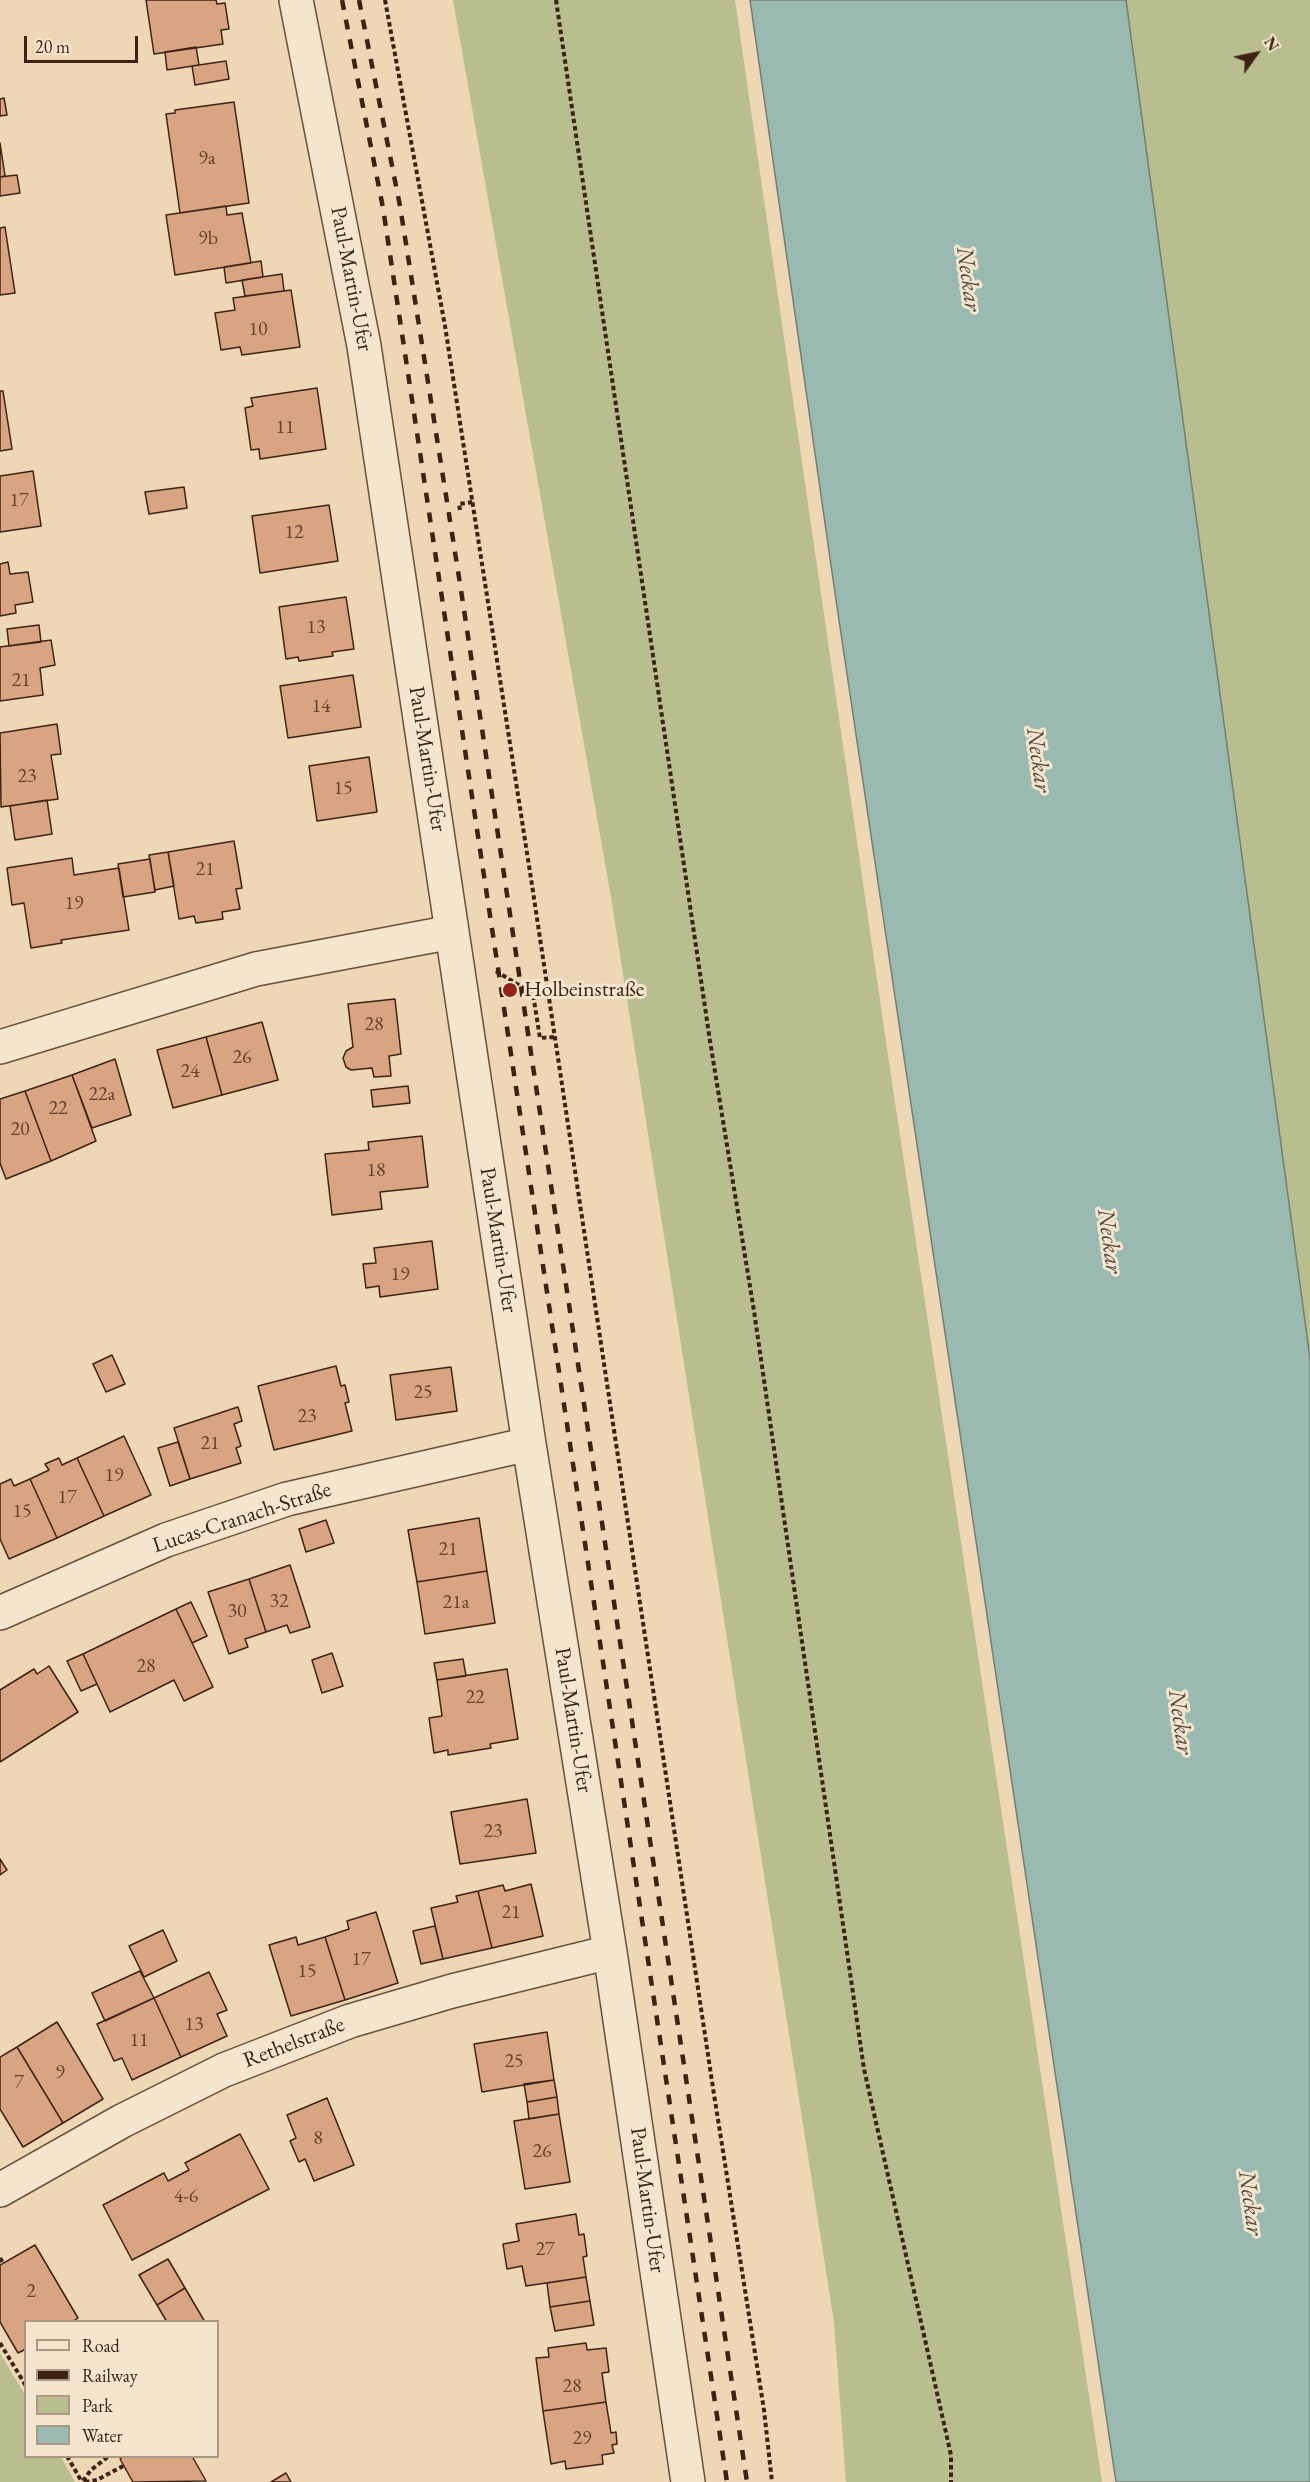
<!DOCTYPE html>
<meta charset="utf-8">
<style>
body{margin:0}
#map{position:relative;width:1310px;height:2482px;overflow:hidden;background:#edd7b4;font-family:"EB Garamond",serif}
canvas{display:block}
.legend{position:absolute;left:24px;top:2320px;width:195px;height:138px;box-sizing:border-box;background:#f3e5ce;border:2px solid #ab9784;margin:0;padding:8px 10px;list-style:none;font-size:18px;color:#3e2215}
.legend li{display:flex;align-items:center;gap:12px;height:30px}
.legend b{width:30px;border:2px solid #ab9784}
.north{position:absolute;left:1226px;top:24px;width:60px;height:60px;-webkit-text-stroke:4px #f3e5ce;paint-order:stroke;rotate:57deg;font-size:16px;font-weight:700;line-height:24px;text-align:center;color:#3e2215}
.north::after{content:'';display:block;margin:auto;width:21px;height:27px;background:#3e2215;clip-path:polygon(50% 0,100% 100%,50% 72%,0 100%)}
.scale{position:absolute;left:24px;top:36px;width:114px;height:27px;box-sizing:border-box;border:3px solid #3e2215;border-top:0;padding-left:8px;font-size:18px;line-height:21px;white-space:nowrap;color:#3e2215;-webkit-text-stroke:4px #f3e5ce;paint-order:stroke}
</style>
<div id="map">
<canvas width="1310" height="2482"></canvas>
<ul class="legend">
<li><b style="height:8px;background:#f3e5ce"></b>Road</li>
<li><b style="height:8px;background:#3e2215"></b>Railway</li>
<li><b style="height:16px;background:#b8be8d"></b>Park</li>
<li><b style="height:16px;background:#99b9b1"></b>Water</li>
</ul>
<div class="north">N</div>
<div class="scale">20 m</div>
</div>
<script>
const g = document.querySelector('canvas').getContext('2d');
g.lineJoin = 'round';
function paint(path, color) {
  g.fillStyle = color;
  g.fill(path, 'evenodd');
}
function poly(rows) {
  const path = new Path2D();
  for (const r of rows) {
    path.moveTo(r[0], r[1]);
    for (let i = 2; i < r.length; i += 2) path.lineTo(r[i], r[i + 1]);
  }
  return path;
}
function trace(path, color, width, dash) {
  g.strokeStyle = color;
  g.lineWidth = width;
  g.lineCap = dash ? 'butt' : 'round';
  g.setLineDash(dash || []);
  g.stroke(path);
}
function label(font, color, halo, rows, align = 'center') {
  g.font = font + ' "EB Garamond",serif';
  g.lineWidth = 6;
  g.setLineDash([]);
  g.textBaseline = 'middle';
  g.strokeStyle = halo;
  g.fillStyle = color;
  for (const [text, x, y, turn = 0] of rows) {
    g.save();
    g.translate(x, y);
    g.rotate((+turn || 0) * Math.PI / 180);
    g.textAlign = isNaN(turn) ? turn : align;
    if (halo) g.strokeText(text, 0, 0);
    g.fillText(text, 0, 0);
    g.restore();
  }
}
paint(poly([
 [453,0,735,0,886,1042,1102,2482,846,2482,834,2322,611,897],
 [1108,0,1310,0,1310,1455],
 [0,2353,25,2395,26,2456,61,2457,75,2482,0,2482]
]), '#b8be8d');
const water = poly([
 [750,0,1126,0,1310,1358,1310,2482,1116,2482,836,600,750,0]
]);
paint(water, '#99b9b1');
trace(water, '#757d73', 1.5);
const building = poly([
 [146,0,216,0,217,4,225,3,229,29,221,30,223,44,154,54,146,0],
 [196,47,199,65,167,70,165,52,196,47],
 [226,61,229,79,195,85,192,66,226,61],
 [4,98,7,115,0,116,0,99,4,98],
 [234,102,249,203,180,213,166,114,175,113,175,110,234,102],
 [0,143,5,176,0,177,0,143],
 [17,175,20,193,0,196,0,177,17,175],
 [226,206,227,215,242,213,251,263,175,275,166,215,226,206],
 [5,227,15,293,0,295,0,228,5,227],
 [261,261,263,277,226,283,224,267,261,261],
 [282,274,284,291,245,296,242,280,282,274],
 [291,290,300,347,242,355,240,347,221,350,215,313,235,310,233,298,291,290],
 [317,388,326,449,260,459,259,449,251,450,245,408,253,406,251,398,317,388],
 [0,391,3,391,12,449,0,451,0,391],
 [33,471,41,526,0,532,0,476,33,471],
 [184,487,187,508,149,514,145,492,184,487],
 [329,505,338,561,260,573,252,516,329,505],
 [8,562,10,574,28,572,33,602,15,605,16,613,0,616,0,564,8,562],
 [346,597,354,649,332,652,333,656,299,661,298,657,286,659,279,607,346,597],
 [39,625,41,642,9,646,7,629,39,625],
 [51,640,55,665,40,668,43,695,0,701,0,647,51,640],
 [353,675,361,727,288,738,280,686,353,675],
 [57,724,61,754,51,755,58,799,1,807,0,733,57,724],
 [369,757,377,812,317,821,309,766,369,757],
 [47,800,52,834,15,840,10,806,47,800],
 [234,841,242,888,236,889,240,909,222,912,223,919,196,923,194,916,179,919,168,852,234,841],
 [168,852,174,886,155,890,149,855,168,852],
 [72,858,74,875,119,868,129,930,61,940,62,943,31,948,24,903,12,905,7,868,72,858],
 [150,859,155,892,123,897,118,864,150,859],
 [395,999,401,1054,389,1056,391,1076,374,1077,372,1068,351,1070,346,1067,343,1058,346,1051,353,1047,348,1004,395,999],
 [262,1022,278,1080,222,1095,206,1037,262,1022],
 [206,1037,222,1095,173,1108,157,1050,206,1037],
 [115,1059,131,1115,92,1128,72,1075,115,1059],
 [72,1075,96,1141,51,1161,25,1091,72,1075],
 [408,1086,410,1103,373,1107,371,1090,408,1086],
 [25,1091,51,1161,6,1179,0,1163,0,1099,25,1091],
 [422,1136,428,1187,380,1192,382,1209,332,1215,325,1154,369,1150,368,1142,422,1136],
 [432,1241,438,1289,380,1297,379,1286,366,1288,363,1264,376,1263,374,1248,432,1241],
 [112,1355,125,1384,106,1392,93,1364,112,1355],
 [336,1366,341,1386,345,1385,349,1402,345,1403,352,1431,274,1450,258,1386,336,1366],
 [451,1367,457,1411,396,1420,390,1375,451,1367],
 [238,1407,242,1421,234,1424,241,1446,236,1448,241,1463,190,1479,174,1428,238,1407],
 [124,1436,151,1495,104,1516,77,1458,124,1436],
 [178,1442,190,1479,170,1486,158,1448,178,1442],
 [59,1458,62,1465,77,1458,104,1516,57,1538,30,1479,49,1470,45,1464,59,1458],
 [11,1479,14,1486,30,1479,57,1538,9,1559,0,1539,0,1484,11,1479],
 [479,1518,487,1571,417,1582,408,1530,479,1518],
 [326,1520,334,1543,306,1552,299,1529,326,1520],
 [290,1565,310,1627,290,1633,287,1625,266,1632,249,1579,290,1565],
 [487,1571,495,1623,425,1634,417,1582,487,1571],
 [249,1579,266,1632,245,1639,248,1647,229,1654,208,1592,249,1579],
 [191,1602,207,1636,192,1643,176,1609,191,1602],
 [176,1609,213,1687,184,1701,174,1680,110,1712,83,1654,176,1609],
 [332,1653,343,1686,322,1693,312,1660,332,1653],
 [83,1654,97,1684,81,1691,67,1661,83,1654],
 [463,1659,466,1676,437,1680,434,1663,463,1659],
 [49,1666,78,1712,0,1762,0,1690,34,1669,37,1674,49,1666],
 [507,1669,518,1739,490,1744,491,1748,448,1755,448,1750,434,1753,429,1718,442,1716,437,1680,507,1669],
 [527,1799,536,1853,460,1864,451,1812,527,1799],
 [0,1859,7,1870,0,1875,0,1859],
 [531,1884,543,1936,492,1948,478,1891,503,1885,505,1891,531,1884],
 [478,1891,492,1948,443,1959,431,1908,458,1902,456,1896,478,1891],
 [376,1912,398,1983,345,2000,325,1937,349,1929,347,1921,376,1912],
 [435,1926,443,1959,421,1964,413,1931,435,1926],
 [163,1930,177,1961,144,1977,129,1946,163,1930],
 [296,1937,298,1945,325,1937,345,2000,291,2016,269,1945,296,1937],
 [140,1971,154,1998,105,2021,92,1993,140,1971],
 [209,1972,227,2010,217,2014,227,2036,181,2057,154,1998,209,1972],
 [154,1998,181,2057,132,2080,122,2058,114,2061,97,2024,154,1998],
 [57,2022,103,2099,63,2123,17,2047,57,2022],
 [547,2032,554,2080,482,2092,474,2044,547,2032],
 [17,2047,63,2123,23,2147,0,2109,0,2057,17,2047],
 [554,2080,557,2097,527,2102,524,2084,554,2080],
 [557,2097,559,2114,529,2119,527,2102,557,2097],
 [327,2098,354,2165,314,2181,305,2159,299,2162,290,2141,296,2138,287,2115,327,2098],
 [559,2114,570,2182,525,2189,514,2121,559,2114],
 [240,2134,269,2189,132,2260,103,2205,164,2173,168,2181,189,2170,185,2163,240,2134],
 [576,2214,579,2235,584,2234,587,2256,583,2257,586,2277,526,2286,522,2266,507,2269,503,2244,519,2241,516,2224,576,2214],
 [35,2245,78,2318,72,2322,26,2322,26,2349,18,2353,0,2322,0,2265,35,2245],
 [168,2259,185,2288,157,2305,139,2275,168,2259],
 [586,2277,590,2301,550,2307,547,2283,586,2277],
 [185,2288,205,2322,167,2322,157,2305,185,2288],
 [590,2301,594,2325,555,2331,550,2307,590,2301],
 [586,2343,587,2350,606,2348,609,2372,602,2373,606,2402,543,2411,536,2358,549,2357,548,2348,586,2343],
 [606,2402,611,2433,616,2432,617,2444,612,2445,614,2453,602,2455,603,2464,566,2469,565,2461,551,2464,543,2411,606,2402],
 [124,2456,192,2456,206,2481,133,2482,120,2459,124,2456],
 [286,2473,291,2482,271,2482,286,2473]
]);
paint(building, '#d9a482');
trace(building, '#3e2215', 1.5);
const minor = poly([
 [296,0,364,346,529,1444,610,1952,688,2482],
 [0,1047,256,969,452,932],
 [0,1613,166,1540,287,1499,529,1444],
 [0,2190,122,2121,224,2070,350,2021,452,1991,610,1952]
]);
trace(minor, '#6a4f3d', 36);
trace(poly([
 [385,0,445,326,532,885,713,2088,764,2410,772,2482],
 [556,0,710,1041,754,1311,864,2069,951,2455,951,2482],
 [460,510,459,504,473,502],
 [496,971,533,994,540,1038,555,1037],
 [0,2258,3,2263],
 [0,2343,26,2386],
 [67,2456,82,2482],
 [83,2481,91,2470,109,2456],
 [85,2482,97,2480,123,2466]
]), '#3e2215', 4, [4.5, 3]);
trace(minor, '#f3e5ce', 33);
trace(poly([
 [342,0,383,208,727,2482],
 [359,0,400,206,461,590,747,2482]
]), '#3e2215', 4.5, [10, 10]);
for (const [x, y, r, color] of [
 [510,990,8,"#8f2418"]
]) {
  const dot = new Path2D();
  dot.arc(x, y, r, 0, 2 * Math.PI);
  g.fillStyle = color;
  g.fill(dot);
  trace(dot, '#f3e5ce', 2);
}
label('20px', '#654230', null, [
 ["9a",207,159],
 ["9b",208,239],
 ["10",258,330],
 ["11",285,428],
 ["17",19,501],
 ["12",294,533],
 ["13",316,628],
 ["21",21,681],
 ["14",321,707],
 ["23",27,777],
 ["15",343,789],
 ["21",205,870],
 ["19",74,904],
 ["28",374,1025],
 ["26",242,1058],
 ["24",190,1072],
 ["22a",102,1095],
 ["22",58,1109],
 ["20",20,1130],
 ["18",376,1171],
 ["19",400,1275],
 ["25",423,1393],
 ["23",307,1417],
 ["21",210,1444],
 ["19",114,1476],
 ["17",67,1498],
 ["15",22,1512],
 ["21",448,1550],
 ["32",279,1602],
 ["21a",456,1603],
 ["30",237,1612],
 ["28",146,1667],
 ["22",475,1698],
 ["23",493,1832],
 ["21",511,1913],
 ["17",361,1960],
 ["15",307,1972],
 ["13",194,2025],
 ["11",139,2041],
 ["25",514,2062],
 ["9",60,2073],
 ["7",19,2083],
 ["8",318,2139],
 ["26",542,2152],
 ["4-6",186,2197],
 ["27",545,2250],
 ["2",31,2292],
 ["28",572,2387],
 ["29",582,2439]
]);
label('22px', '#3e2215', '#f3e5ce', [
 ["Paul-Martin-Ufer",351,279,79],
 ["Paul-Martin-Ufer",427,759,81],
 ["Paul-Martin-Ufer",498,1240,81],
 ["Lucas-Cranach-Straße",242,1518,-18],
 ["Paul-Martin-Ufer",573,1720,81],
 ["Rethelstraße",294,2043,-21],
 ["Paul-Martin-Ufer",647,2200,82]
]);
label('22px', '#3e2215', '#f3e5ce', [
 ["Holbeinstraße",524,990]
], 'left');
label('italic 24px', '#55483c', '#f3e5ce', [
 ["Neckar",968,279,82],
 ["Neckar",1038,760,82],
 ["Neckar",1109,1241,82],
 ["Neckar",1180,1722,82],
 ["Neckar",1250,2203,82]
]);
</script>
